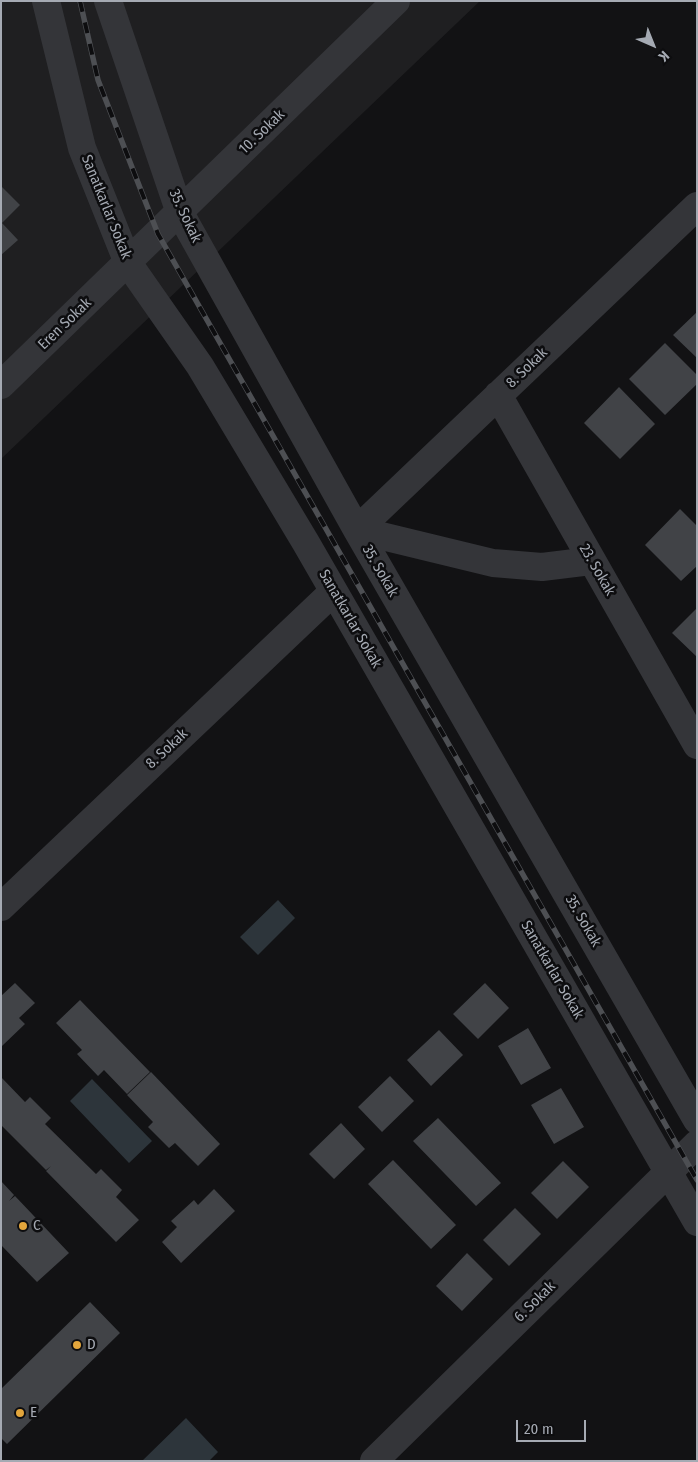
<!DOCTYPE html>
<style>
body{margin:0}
#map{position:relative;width:698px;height:1462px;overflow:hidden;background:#121214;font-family:"Fira Sans Condensed",sans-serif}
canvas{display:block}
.frame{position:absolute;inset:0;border:2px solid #a5aab3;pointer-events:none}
.north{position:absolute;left:628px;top:20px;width:50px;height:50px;-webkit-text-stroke:4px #0d0d0f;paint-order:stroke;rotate:136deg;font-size:14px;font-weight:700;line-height:20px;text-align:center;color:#a5aab3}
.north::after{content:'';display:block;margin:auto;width:18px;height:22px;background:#a5aab3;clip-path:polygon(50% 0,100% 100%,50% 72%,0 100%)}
.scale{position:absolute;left:516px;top:1420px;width:70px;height:22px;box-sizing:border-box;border:2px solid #a5aab3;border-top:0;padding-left:6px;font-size:15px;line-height:18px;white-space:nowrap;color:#a5aab3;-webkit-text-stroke:4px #0d0d0f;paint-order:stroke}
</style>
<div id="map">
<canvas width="698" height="1462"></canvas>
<div class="frame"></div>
<div class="north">K</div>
<div class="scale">20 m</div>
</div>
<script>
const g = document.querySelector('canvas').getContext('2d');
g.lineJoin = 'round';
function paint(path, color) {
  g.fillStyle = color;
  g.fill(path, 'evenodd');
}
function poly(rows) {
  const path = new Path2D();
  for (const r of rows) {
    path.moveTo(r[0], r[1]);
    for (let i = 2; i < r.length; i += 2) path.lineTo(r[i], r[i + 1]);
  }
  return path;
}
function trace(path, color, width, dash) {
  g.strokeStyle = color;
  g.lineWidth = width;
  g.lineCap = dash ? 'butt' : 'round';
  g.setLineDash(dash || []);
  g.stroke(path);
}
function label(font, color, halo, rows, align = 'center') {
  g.font = font + ' "Fira Sans Condensed",sans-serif';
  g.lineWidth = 5;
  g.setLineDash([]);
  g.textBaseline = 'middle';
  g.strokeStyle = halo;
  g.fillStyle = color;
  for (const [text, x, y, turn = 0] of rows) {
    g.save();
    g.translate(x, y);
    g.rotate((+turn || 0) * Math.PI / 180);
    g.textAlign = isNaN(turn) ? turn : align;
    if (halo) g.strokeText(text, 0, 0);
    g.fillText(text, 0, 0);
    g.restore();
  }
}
paint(poly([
 [1,1,480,1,1,459]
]), '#1f1f21');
paint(poly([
 [278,900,295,918,258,955,240,937],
 [92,1079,152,1141,129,1163,70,1101],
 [186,1418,218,1452,209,1461,142,1461]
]), '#2d353b');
paint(poly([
 [1,186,20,205,2,223,18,240,1,255],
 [697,312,697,358,673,335],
 [665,343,697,375,697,384,665,415,629,379],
 [619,387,655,424,620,459,584,423],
 [680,509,697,526,697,566,681,581,645,545],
 [697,608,697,657,672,633],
 [15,983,35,1003,19,1018,25,1024,2,1046,1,996],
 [485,983,509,1008,478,1039,453,1014],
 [80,1000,150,1072,127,1094,104,1070,98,1076,77,1054,82,1050,56,1023],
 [528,1028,551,1068,521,1085,498,1046],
 [439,1030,463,1055,431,1086,407,1060],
 [151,1072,220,1144,198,1166,175,1143,169,1148,148,1127,153,1122,127,1095],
 [390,1076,414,1101,382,1132,358,1107],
 [1,1077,25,1102,30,1097,51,1118,45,1124,96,1174,101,1169,122,1190,116,1197,139,1220,116,1242,46,1171,51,1166,46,1170,1,1125],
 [561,1088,584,1127,554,1144,531,1105],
 [438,1118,501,1183,476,1206,413,1141],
 [341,1123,365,1149,334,1179,309,1154],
 [393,1160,456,1225,431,1249,368,1184],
 [563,1161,589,1187,557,1219,531,1193],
 [1,1181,14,1195,9,1201,15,1196,69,1253,37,1282,1,1245],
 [214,1189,235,1211,181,1263,162,1242,177,1227,171,1221,194,1200,198,1205],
 [515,1208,541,1234,509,1266,483,1240],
 [467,1253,493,1279,462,1311,436,1286],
 [90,1302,120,1333,7,1444,1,1438,1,1389]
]), '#414347');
trace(poly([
 [46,1,82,148,128,263,200,366,306,543,697,1222],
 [108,1,180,213,357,530,697,1120],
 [1,385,396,1],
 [498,395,697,745],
 [357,530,697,206],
 [357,530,493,563,542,567,591,561],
 [1,907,333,592],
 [374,1461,697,1144]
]), '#343539', 28);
const rail = poly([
 [80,1,98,80,158,234,697,1180]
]);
trace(rail, '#4d4f53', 5.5);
trace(rail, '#0d0d0f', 4, [11]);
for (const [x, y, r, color] of [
 [23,1226,5,"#e3a63c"],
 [77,1345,5,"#e3a63c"],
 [20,1413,5,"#e3a63c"]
]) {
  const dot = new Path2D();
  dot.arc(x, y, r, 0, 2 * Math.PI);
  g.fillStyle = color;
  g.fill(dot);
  trace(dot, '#0d0d0f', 2);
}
label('15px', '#a5aab3', '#0d0d0f', [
 ["10. Sokak",262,132,-44],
 ["Sanatkarlar Sokak",106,207,68],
 ["35. Sokak",185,216,65],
 ["Eren Sokak",65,324,-44],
 ["8. Sokak",527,368,-44],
 ["23. Sokak",597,570,60],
 ["35. Sokak",380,571,60],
 ["Sanatkarlar Sokak",350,619,60],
 ["8. Sokak",167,749,-43],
 ["35. Sokak",583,921,60],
 ["Sanatkarlar Sokak",552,970,60],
 ["6. Sokak",535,1302,-45]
]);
label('15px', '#a5aab3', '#0d0d0f', [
 ["C",33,1226],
 ["D",87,1345],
 ["E",30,1413]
], 'left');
</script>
